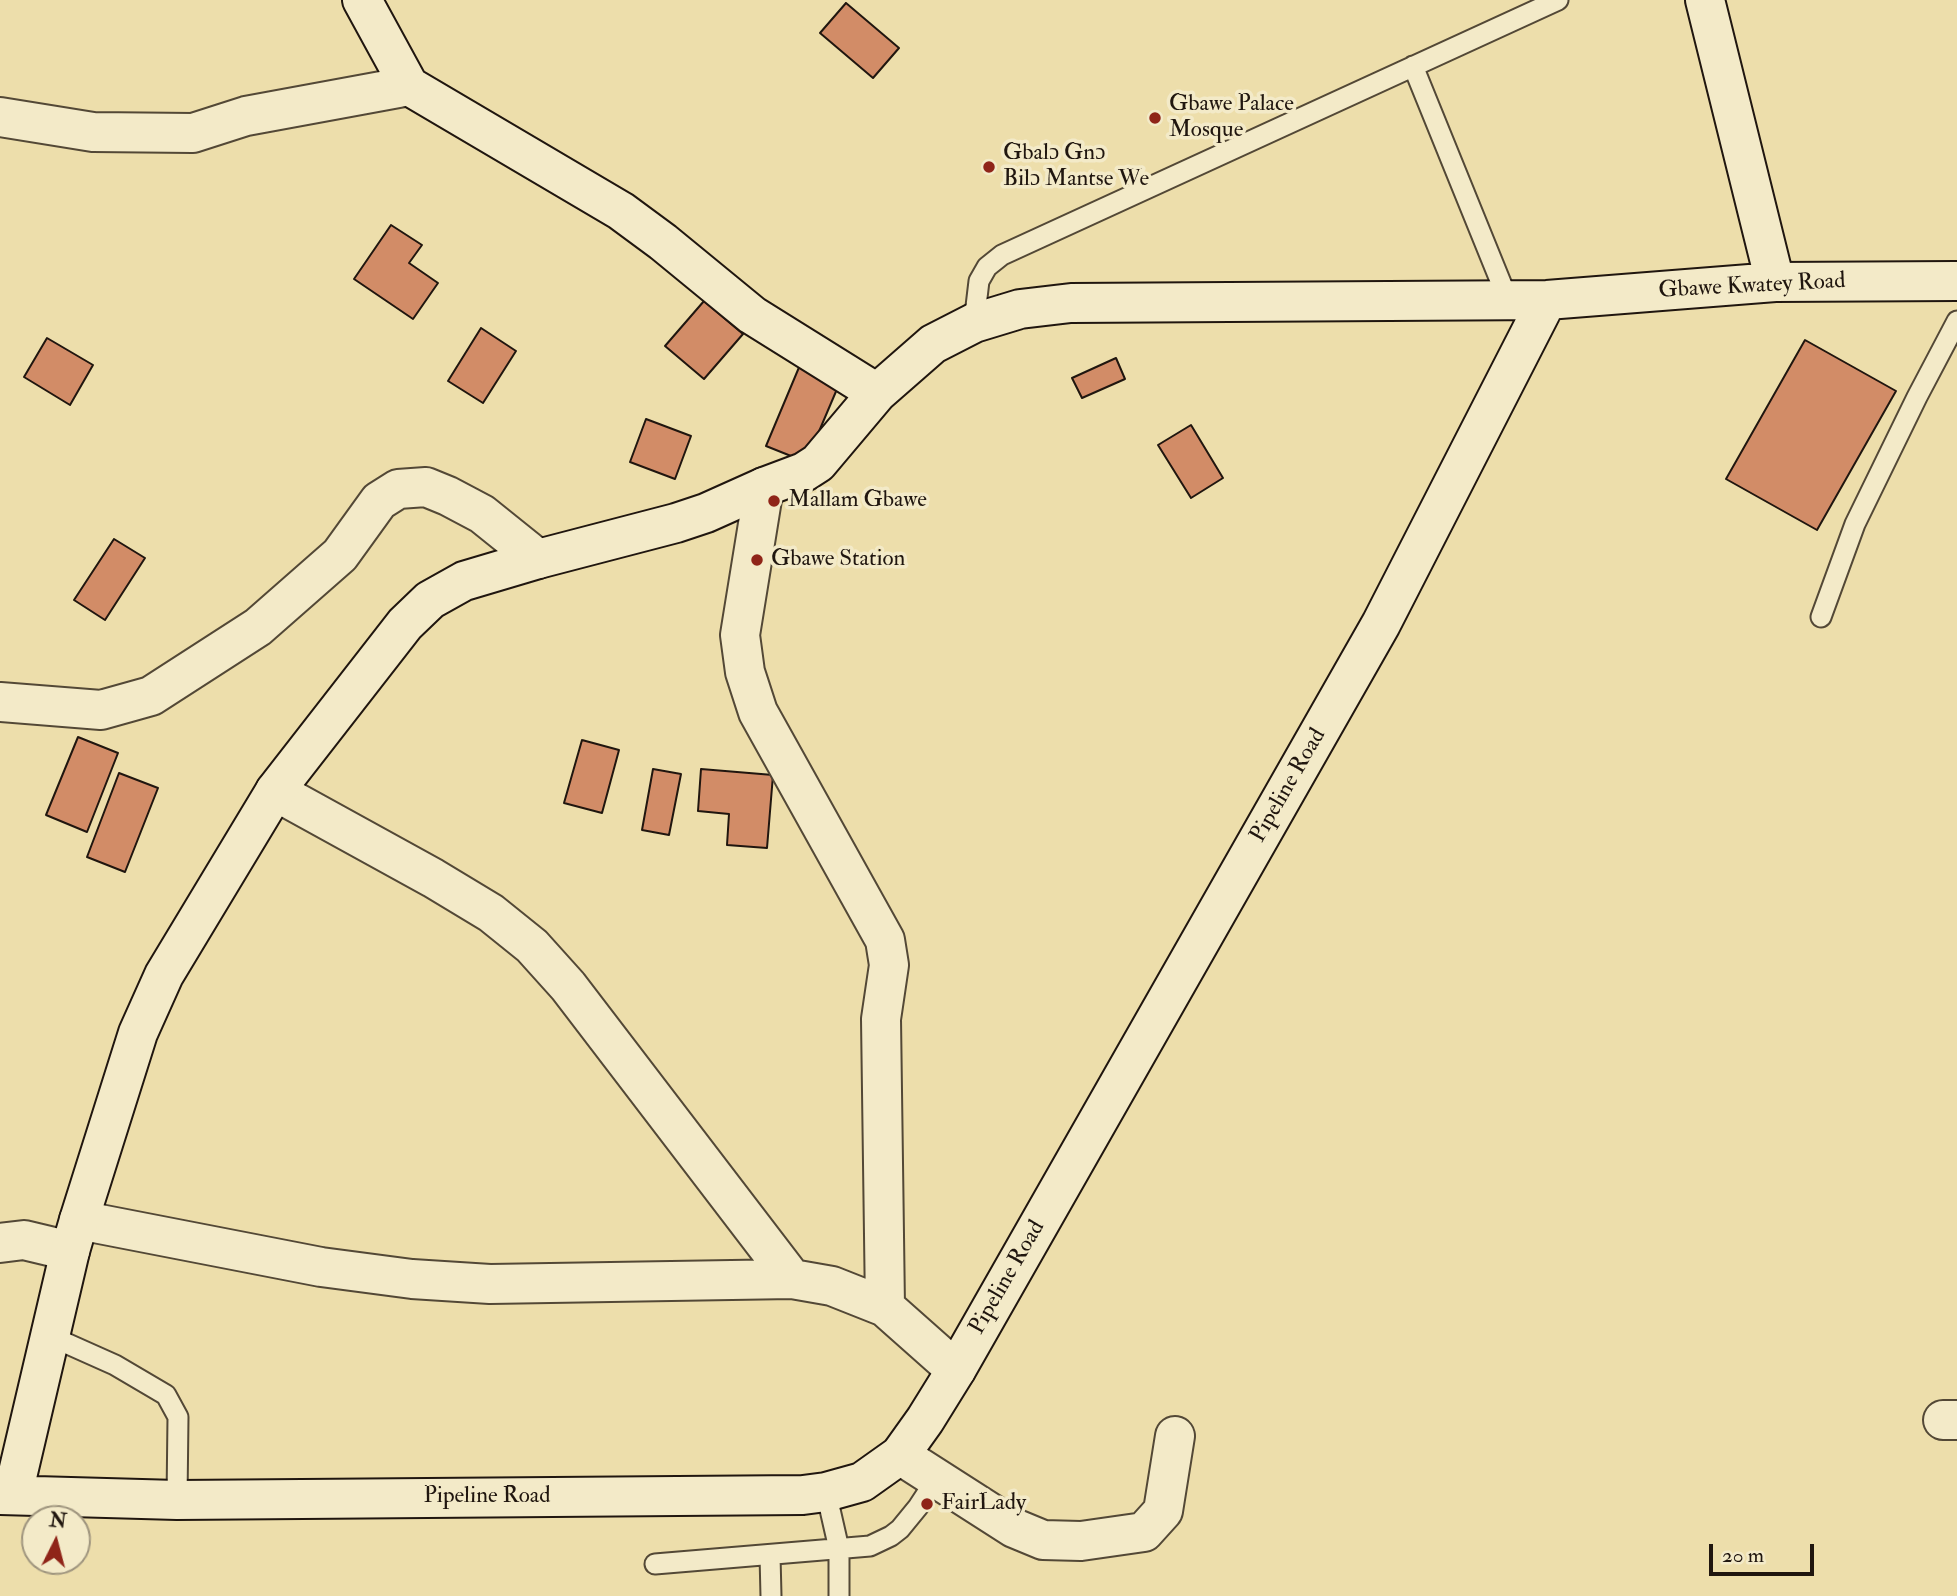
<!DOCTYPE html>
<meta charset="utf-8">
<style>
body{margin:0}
#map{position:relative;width:1957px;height:1596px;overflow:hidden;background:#eddeab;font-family:"IM FELL Double Pica",serif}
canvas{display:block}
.north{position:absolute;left:21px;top:1505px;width:70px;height:70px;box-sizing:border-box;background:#f3eac8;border:2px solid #9f957e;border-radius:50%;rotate:6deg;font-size:19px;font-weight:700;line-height:28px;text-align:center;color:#20160f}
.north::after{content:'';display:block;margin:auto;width:24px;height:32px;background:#8f2418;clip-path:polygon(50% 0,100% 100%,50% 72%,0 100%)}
.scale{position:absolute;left:1709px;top:1544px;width:105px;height:32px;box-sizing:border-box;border:4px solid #20160f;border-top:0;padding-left:9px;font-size:21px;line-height:24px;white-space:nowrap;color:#20160f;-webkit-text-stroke:5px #f3eac8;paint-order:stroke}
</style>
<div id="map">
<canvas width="1957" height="1596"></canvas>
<div class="north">N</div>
<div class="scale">20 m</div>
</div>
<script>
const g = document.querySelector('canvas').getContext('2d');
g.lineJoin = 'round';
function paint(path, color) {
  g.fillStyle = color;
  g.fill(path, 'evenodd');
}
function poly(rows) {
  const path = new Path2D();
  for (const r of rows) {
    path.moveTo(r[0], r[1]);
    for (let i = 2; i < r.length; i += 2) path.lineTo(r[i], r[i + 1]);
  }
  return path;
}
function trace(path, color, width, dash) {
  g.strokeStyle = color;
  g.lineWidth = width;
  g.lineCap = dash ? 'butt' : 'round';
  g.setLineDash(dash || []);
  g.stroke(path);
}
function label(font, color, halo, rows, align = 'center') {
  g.font = font + ' "IM FELL Double Pica",serif';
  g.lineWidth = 7;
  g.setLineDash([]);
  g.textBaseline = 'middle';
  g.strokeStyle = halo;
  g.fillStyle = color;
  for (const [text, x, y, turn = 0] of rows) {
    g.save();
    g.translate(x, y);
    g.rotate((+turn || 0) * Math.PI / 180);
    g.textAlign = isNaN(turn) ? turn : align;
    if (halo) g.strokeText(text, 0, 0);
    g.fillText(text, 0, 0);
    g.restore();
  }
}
const building = poly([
 [846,3,899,48,873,78,820,33,846,3],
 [391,225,422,245,409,263,438,283,413,319,354,279,391,225],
 [704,301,743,334,704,379,665,346,704,301],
 [481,328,516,351,483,403,448,381,481,328],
 [47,338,93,365,70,405,24,377,47,338],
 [1805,340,1896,391,1817,530,1726,479,1805,340],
 [1116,358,1125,379,1082,398,1072,378,1116,358],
 [800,365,840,382,806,462,766,446,800,365],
 [646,419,691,436,675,479,630,462,646,419],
 [1191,425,1223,478,1191,498,1158,445,1191,425],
 [114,539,145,558,105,620,74,600,114,539],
 [78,737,118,753,87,832,46,815,78,737],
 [582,740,619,750,602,813,564,803,582,740],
 [653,769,681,774,669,835,642,830,653,769],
 [701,769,773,775,767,848,727,845,729,814,698,811,701,769],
 [119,773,158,788,125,872,87,857,119,773]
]);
paint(building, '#d28c67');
trace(building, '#20160f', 2);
const lane = poly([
 [1413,66,1508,300],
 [974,323,979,281,987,267,1002,255,1558,0],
 [1821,617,1855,524,1917,397,1957,321],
 [50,1336,115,1365,166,1395,178,1417,177,1500],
 [826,1492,839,1549,839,1596],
 [770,1555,771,1596],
 [655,1564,870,1546,891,1536,900,1529,918,1507,937,1478]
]);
const street = poly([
 [0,117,93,132,193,133,246,116,409,86],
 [764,487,740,635,745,672,758,712,885,940,889,965,881,1019,885,1307],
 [0,702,101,710,151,696,258,627,340,555,379,501,398,489,426,487,448,496,482,514,538,559],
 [275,791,433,878,491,913,532,946,568,986,792,1279],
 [79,1220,321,1267,412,1279,490,1284,792,1279,832,1286,885,1307,956,1370],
 [0,1243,24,1240,70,1251],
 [1943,1420,1957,1420],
 [900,1455,1014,1528,1043,1540,1081,1541,1144,1532,1163,1511,1175,1436]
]);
const secondary = poly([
 [362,0,409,86,621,211,663,242,752,315,877,393],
 [1705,0,1775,282],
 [13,1494,70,1251,79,1220,138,1033,164,975,275,791,405,624,430,600,464,581,538,559,676,523,706,513,764,487,804,472,818,463,877,393,933,344,974,323,1020,309,1071,303,1547,300,1775,282,1957,281],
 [0,1495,177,1500,803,1495,826,1492,862,1482,900,1455,925,1420,956,1370,1381,624,1547,300]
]);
trace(lane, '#534836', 23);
trace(street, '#534836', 42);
trace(secondary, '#20160f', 42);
trace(lane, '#f3eac8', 19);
trace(street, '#f3eac8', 38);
trace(secondary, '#f3eac8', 38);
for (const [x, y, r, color] of [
 [1155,118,7,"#8f2418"],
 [989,167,7,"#8f2418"],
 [774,501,7,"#8f2418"],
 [757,560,7,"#8f2418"],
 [927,1504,7,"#8f2418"]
]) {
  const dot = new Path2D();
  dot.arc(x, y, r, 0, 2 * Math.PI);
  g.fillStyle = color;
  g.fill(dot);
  trace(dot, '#f3eac8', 2.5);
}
label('23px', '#20160f', '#f3eac8', [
 ["Gbawe Palace",1169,105],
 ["Mosque",1169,131],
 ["Gbalɔ Gnɔ",1003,154],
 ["Bilɔ Mantse We",1003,180],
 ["Mallam Gbawe",788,501],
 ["Gbawe Station",771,560],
 ["FairLady",941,1504]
], 'left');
label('23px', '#20160f', '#f3eac8', [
 ["Gbawe Kwatey Road",1752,287,-3],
 ["Pipeline Road",1289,786,-60],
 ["Pipeline Road",1008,1278,-60],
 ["Pipeline Road",487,1497]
]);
</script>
